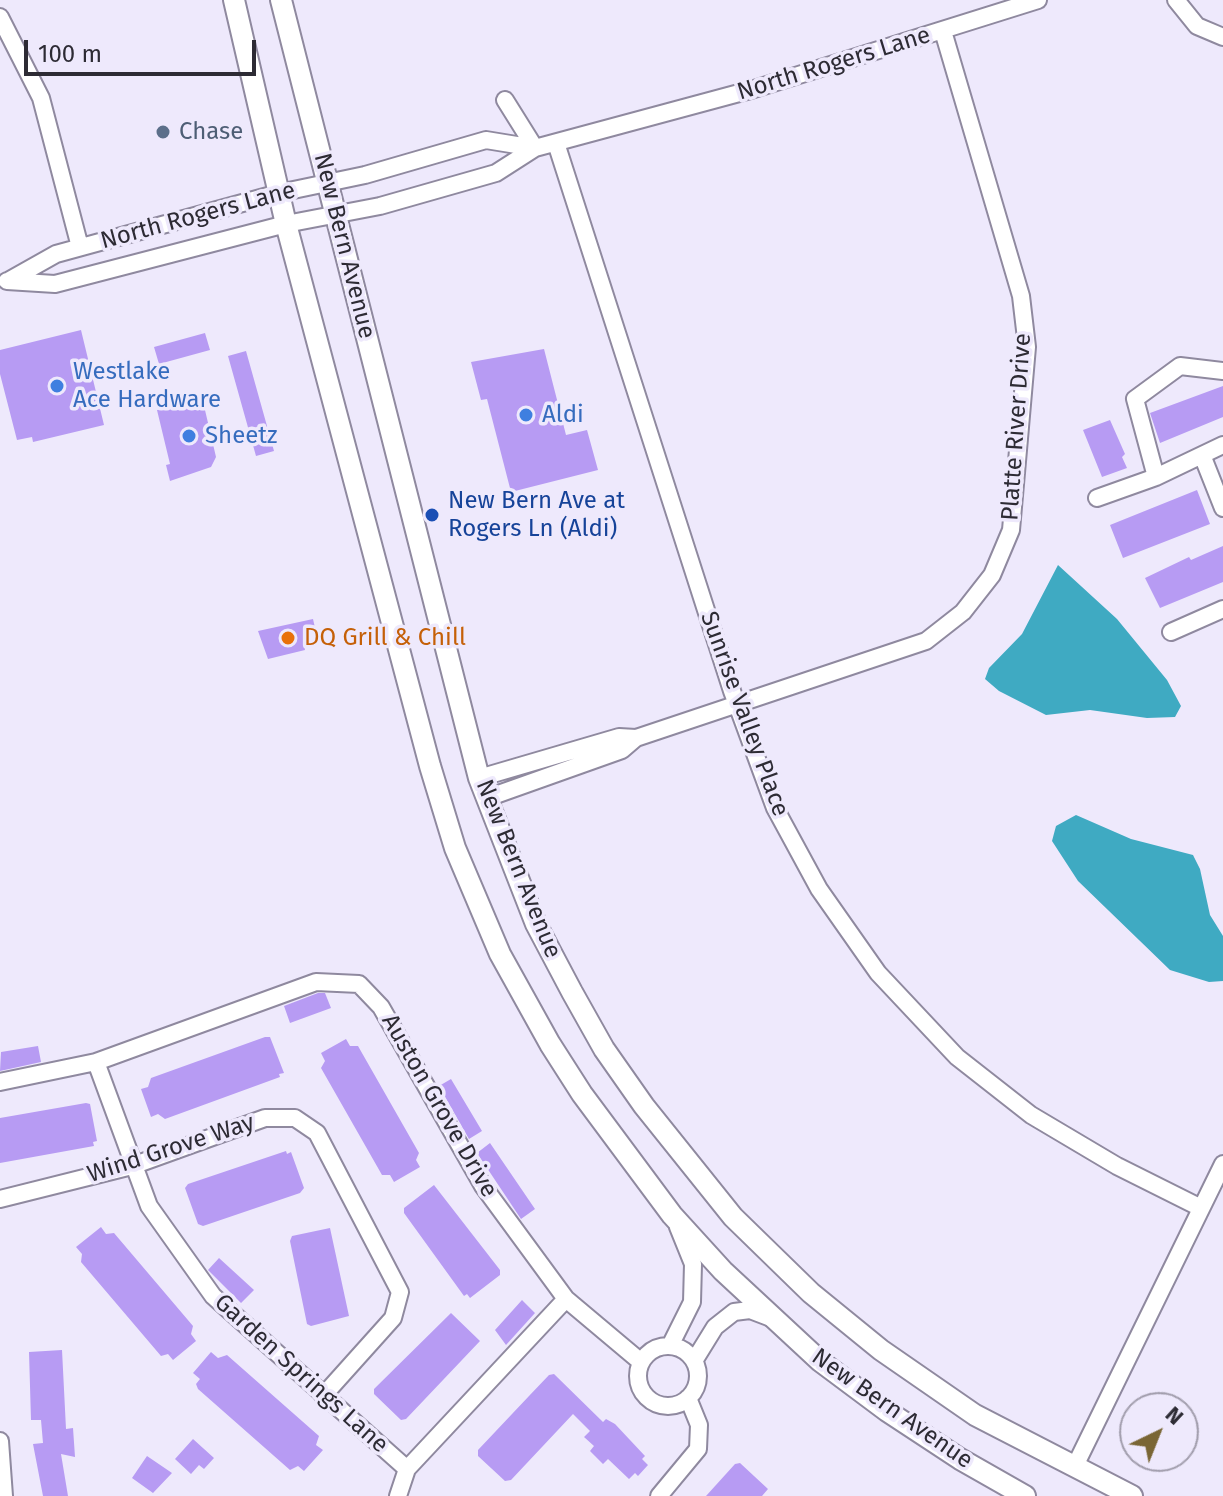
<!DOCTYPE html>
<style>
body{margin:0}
#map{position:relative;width:1223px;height:1496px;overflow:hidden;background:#eee9fc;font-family:"Fira Sans",sans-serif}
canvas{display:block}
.north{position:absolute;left:1119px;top:1392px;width:80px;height:80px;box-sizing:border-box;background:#eee9fc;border:2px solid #a19dac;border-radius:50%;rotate:43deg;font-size:22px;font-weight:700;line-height:32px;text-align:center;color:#2d2b34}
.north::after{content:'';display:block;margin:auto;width:28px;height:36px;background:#7a6635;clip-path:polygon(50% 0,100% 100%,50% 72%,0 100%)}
.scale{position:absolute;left:24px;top:40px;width:232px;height:36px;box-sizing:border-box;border:4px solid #2d2b34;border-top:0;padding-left:10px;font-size:24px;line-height:28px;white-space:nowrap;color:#2d2b34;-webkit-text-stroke:6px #eee9fc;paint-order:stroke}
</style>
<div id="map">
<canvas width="1223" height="1496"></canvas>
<div class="north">N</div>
<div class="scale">100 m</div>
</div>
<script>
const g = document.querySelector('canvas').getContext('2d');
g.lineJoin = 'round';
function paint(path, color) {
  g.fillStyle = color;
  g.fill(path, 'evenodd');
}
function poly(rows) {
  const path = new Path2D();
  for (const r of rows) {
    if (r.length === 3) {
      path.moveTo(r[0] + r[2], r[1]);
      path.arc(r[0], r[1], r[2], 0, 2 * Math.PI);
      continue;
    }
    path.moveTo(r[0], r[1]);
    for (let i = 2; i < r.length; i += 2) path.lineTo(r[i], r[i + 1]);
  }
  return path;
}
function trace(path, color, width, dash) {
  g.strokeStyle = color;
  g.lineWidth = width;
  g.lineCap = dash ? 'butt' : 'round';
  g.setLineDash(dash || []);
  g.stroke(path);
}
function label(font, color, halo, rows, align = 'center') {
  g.font = font + ' "Fira Sans",sans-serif';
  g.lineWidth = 7;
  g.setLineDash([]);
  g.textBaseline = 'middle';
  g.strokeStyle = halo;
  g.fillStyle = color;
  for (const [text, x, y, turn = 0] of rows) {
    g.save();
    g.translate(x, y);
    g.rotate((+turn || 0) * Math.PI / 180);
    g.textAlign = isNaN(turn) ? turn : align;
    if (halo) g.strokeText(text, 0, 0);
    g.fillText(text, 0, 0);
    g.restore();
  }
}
paint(poly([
 [1058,565,1117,619,1167,680,1181,706,1175,717,1147,718,1090,710,1046,715,999,691,985,679,989,668,1022,634],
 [1076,815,1131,839,1193,855,1200,869,1210,915,1223,936,1223,981,1209,982,1170,970,1078,881,1052,841,1056,826]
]), '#3faac2');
paint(poly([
 [81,330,104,425,33,442,32,437,17,440,0,374,0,350],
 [205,333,210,350,159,364,154,347],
 [544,349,566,435,587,430,598,470,511,492,487,399,481,400,471,362],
 [246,351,274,451,256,456,228,356],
 [1223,386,1223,417,1160,443,1150,413],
 [201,393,216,457,211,467,170,481,166,465,170,464,157,410,173,406,172,400],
 [1110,420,1125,454,1122,457,1127,468,1102,477,1083,430],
 [1197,490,1210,524,1123,558,1110,525],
 [1223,546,1223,582,1160,608,1145,578,1189,557,1191,560],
 [313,619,318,641,304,645,305,650,268,659,258,631],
 [318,993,325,993,331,1008,290,1023,284,1006],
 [265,1037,270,1037,284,1073,279,1074,280,1077,165,1119,158,1114,151,1117,141,1089,148,1087,151,1078],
 [346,1039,350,1046,358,1046,419,1153,416,1160,420,1167,394,1182,390,1175,382,1175,321,1068,325,1061,321,1053],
 [38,1046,41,1062,0,1071,1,1052],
 [451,1079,482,1131,469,1139,439,1086],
 [86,1103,90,1104,97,1141,93,1142,94,1146,0,1163,0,1118],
 [490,1143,535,1209,521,1219,477,1153],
 [286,1151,287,1154,291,1152,304,1188,300,1193,203,1226,198,1224,185,1188,188,1184],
 [434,1185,500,1270,500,1275,470,1298,467,1294,464,1296,404,1213,404,1208],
 [101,1227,106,1234,114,1233,193,1326,191,1334,196,1341,173,1360,168,1354,161,1356,81,1262,82,1254,76,1247],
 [330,1228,349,1316,311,1326,307,1324,290,1241,292,1236],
 [219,1258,254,1290,241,1303,208,1270],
 [522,1300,535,1313,506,1345,495,1330],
 [451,1313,480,1341,406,1419,401,1420,374,1394,374,1389],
 [62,1350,66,1429,73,1428,75,1457,61,1454,68,1496,43,1496,33,1444,43,1443,41,1420,31,1420,29,1352],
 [211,1352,218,1358,227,1355,319,1436,316,1445,323,1450,304,1471,298,1466,290,1470,198,1389,196,1384,200,1379,193,1373],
 [554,1374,603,1422,606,1419,615,1424,645,1456,642,1459,648,1465,638,1476,635,1473,629,1479,608,1459,603,1464,590,1451,594,1446,584,1437,590,1431,573,1414,511,1480,505,1481,478,1456,478,1450,529,1396,549,1375],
 [193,1439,214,1458,204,1469,199,1465,191,1474,175,1459],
 [147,1456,172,1473,153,1493,132,1478],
 [740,1463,768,1489,762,1496,706,1496,735,1464]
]), '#b79bf3');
const minor = poly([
 [1176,0,1197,26,1223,37],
 [0,17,41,98,80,247],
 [505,100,535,148],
 [556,143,732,691,775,808,819,889,878,973,957,1057,1031,1115,1117,1166,1201,1208],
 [7,281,55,284,286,224,380,206,496,173,535,148,754,89,1038,0],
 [8,281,56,254,279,193,365,175,486,140,535,148],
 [1202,455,1223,508],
 [1156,477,1135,399,1180,366,1223,371],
 [1097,498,1156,477,1223,445],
 [1171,632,1223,609],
 [479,778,619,737,636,738,926,641,963,612,992,575,1011,530,1027,347,1021,296,943,31],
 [487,798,622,750,636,738],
 [96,1062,149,1206,213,1296,407,1469],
 [0,1082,96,1062,316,982,359,984,381,1007,483,1186,566,1299,641,1362],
 [0,1199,132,1166,265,1118,295,1118,317,1133,400,1292,393,1318,323,1396],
 [668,1376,30],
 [670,1346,692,1302,693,1264,678,1227],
 [694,1361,715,1327,734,1312,750,1310,771,1318],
 [0,1441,4,1496],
 [1075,1466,1223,1164],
 [398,1496,407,1469,566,1299],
 [659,1496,698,1449,699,1425,688,1398]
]);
const major = poly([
 [234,0,286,224,430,766,455,848,500,954,550,1044,582,1094,672,1215,723,1271,820,1361,887,1411,960,1459,1025,1496],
 [281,0,479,778,536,924,572,992,604,1049,644,1106,733,1217,811,1293,881,1350,975,1415,1132,1496]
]);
trace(minor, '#8f899f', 20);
trace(major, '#8f899f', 24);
trace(minor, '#fff', 16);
trace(major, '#fff', 20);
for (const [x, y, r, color] of [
 [163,132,8,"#5c6f8a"],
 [57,386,8,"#3f7fe0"],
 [526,415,8,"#3f7fe0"],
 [189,436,8,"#3f7fe0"],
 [432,515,8,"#1a4fb4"],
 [288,638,8,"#e8710a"]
]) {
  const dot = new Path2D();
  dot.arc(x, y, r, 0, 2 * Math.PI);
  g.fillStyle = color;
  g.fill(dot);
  trace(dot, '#eee9fc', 3);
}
label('24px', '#2d2b34', '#eee9fc', [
 ["North Rogers Lane",834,64,-17],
 ["North Rogers Lane",198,216,-15],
 ["New Bern Avenue",344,246,76],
 ["Platte River Drive",1017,427,-86],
 ["Sunrise Valley Place",744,714,70],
 ["New Bern Avenue",518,869,68],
 ["Auston Grove Drive",439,1106,60],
 ["Wind Grove Way",171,1149,-18],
 ["Garden Springs Lane",301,1374,42],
 ["New Bern Avenue",892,1409,35]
]);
label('24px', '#4e5e75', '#eee9fc', [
 ["Chase",179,132]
], 'left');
label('24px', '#366cbe', '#eee9fc', [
 ["Westlake",73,372],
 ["Ace Hardware",73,400],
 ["Aldi",542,415],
 ["Sheetz",205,436]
], 'left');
label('24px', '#164399', '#eee9fc', [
 ["New Bern Ave at",448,501],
 ["Rogers Ln (Aldi)",448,529]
], 'left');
label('24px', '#c56008', '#eee9fc', [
 ["DQ Grill & Chill",304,638]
], 'left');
</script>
